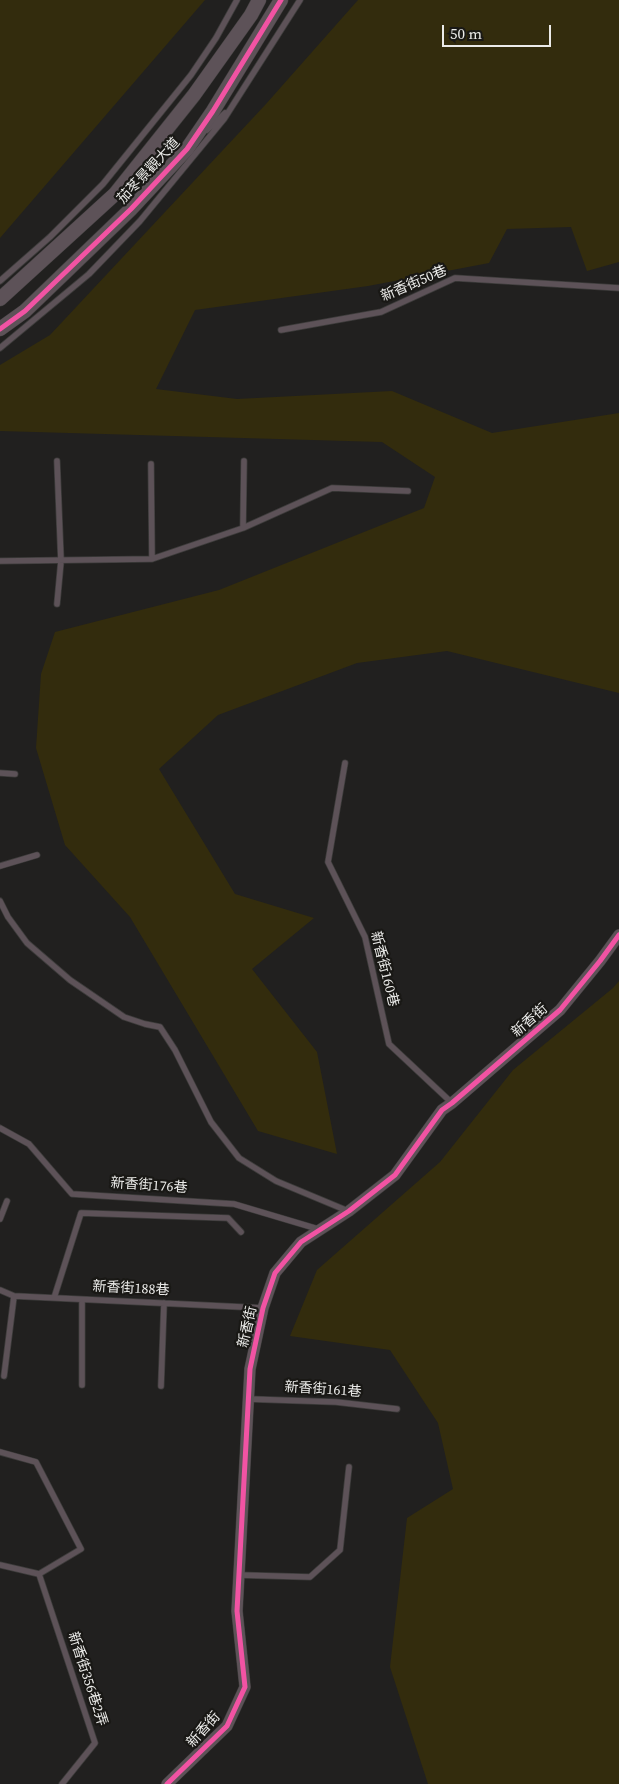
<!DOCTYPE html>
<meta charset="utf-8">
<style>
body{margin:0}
#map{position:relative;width:619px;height:1784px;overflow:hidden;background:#21201f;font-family:"Source Serif 4",serif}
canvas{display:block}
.scale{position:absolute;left:442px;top:25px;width:109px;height:22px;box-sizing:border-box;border:2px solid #ebebe9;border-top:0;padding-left:6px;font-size:15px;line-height:18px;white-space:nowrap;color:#ebebe9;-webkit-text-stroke:4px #191815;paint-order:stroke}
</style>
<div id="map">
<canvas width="619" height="1784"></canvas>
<div class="scale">50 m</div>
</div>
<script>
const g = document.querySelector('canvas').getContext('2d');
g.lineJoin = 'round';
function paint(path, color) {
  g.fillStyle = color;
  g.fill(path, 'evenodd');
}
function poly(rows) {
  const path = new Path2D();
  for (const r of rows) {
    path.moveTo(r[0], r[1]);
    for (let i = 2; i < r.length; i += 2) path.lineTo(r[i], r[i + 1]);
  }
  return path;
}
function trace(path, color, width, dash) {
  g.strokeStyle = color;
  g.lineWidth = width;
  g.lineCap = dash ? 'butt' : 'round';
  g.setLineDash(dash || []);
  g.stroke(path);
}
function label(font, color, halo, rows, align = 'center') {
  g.font = font + ' "Source Serif 4","Noto Sans TC",serif';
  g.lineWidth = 4.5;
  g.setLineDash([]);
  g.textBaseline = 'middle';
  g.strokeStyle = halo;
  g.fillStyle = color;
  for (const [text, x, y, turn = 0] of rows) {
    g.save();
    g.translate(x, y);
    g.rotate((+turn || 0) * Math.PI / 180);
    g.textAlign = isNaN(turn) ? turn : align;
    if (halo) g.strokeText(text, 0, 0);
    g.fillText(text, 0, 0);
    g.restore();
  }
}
paint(poly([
 [0,0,205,0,0,238],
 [358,0,619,0,619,262,587,271,571,227,507,229,489,263,368,286,195,310,156,389,237,399,392,391,492,433,619,413,619,693,447,651,357,663,218,715,159,769,235,894,314,918,252,969,317,1052,337,1154,258,1131,130,917,65,845,36,748,41,674,55,632,219,590,424,508,435,477,382,442,0,431,0,365,50,335,266,104],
 [619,981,619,1784,428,1784,390,1667,407,1518,453,1489,438,1423,390,1350,290,1336,317,1270,440,1162,513,1070,613,988]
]), '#332c0d');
const service = poly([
 [207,130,225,113],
 [0,281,50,237,103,184,191,75,216,38,237,0],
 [281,330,381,312,455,278,619,288],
 [0,348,89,274,140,221,224,119,300,0],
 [151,464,152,559],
 [243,528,244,461],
 [0,561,152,559,243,528,332,488,408,491],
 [57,604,61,561,57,461],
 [345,763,328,862,365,937,389,1044,452,1103],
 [0,773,15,774],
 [0,866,37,855],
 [0,901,8,917,27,943,70,980,124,1017,145,1024,160,1027,175,1050,211,1122,239,1158,276,1181,348,1211],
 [0,1128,29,1144,72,1194,234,1204,318,1229],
 [0,1219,7,1201],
 [0,1290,14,1296,263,1308],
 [54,1298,81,1213,228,1218,241,1232],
 [4,1376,14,1296],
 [82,1385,82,1300],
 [161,1386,164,1303],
 [248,1399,336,1402,397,1409],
 [0,1452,36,1462,81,1549,39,1574,0,1565],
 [39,1574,95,1743,62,1784],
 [239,1575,310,1577,340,1550,349,1467]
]);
const minor = poly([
 [167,1784,227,1726,245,1687,237,1611,250,1369,263,1308,275,1273,301,1242,349,1211,395,1175,442,1110,452,1103,560,1010,600,961,619,935]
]);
const tertiary = poly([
 [0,299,115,194,194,95,251,15,259,0],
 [0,329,25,311,131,209,187,149,213,111,281,0]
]);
trace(service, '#3d3c3b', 7);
trace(minor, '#3d3c3b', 12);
trace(tertiary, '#3d3c3b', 15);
trace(service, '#5d5258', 5.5);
trace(minor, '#5d5258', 11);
trace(tertiary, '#5d5258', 14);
trace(poly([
 [0,329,25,311,131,209,187,149,213,111,281,0],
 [167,1784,227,1726,245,1687,237,1611,250,1369,263,1308,275,1273,301,1242,349,1211,395,1175,442,1110,452,1103,560,1010,600,961,619,935]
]), '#f153a3', 5);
label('14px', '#ebebe9', '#191815', [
 ["茄苳景觀大道",149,171,-47],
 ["新香街50巷",414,284,-23],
 ["新香街160巷",384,969,76],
 ["新香街",530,1021,-41],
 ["新香街176巷",149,1186,4],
 ["新香街188巷",131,1289,3],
 ["新香街",248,1327,-77],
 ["新香街161巷",323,1390,4],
 ["新香街356巷2弄",87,1679,72],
 ["新香街",204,1730,-48]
]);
</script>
